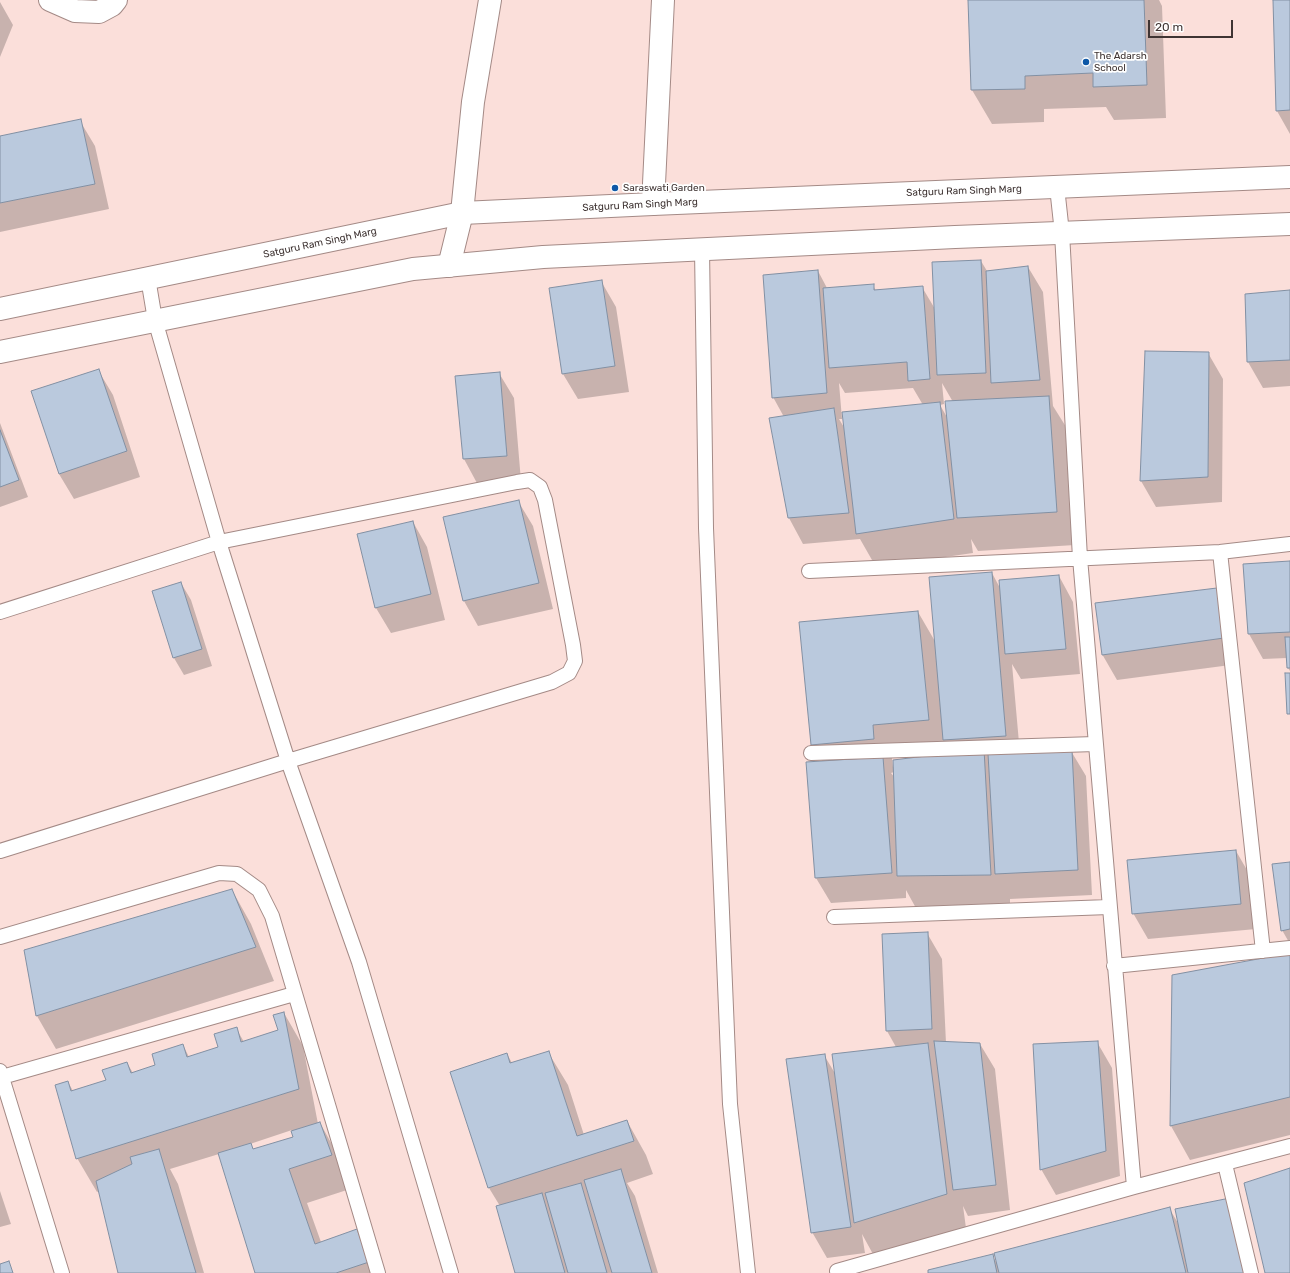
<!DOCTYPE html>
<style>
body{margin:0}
#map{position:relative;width:1290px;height:1273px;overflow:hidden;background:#fbdfda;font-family:Rubik,sans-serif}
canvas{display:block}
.scale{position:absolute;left:1148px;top:20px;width:85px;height:18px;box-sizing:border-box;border:2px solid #3f3433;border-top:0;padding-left:5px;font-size:12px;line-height:14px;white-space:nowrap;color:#3f3433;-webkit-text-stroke:3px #fff;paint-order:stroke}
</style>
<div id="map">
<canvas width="1290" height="1273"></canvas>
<div class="scale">20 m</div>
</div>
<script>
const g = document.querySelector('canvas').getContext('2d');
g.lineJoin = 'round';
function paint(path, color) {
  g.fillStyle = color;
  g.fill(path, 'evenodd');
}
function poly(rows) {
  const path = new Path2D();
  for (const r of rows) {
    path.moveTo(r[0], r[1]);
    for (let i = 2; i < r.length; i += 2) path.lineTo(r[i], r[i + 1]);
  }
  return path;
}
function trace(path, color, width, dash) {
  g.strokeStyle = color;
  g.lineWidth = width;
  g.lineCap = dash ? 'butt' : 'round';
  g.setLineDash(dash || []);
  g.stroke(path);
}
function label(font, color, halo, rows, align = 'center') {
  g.font = font + ' Rubik,sans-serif';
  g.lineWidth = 3.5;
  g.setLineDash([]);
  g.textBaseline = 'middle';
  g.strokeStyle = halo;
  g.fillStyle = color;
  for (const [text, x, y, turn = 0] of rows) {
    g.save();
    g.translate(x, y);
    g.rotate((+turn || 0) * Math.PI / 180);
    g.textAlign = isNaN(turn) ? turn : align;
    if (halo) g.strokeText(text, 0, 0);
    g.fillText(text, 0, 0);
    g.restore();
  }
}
paint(poly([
 [82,0,117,0,111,13],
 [969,0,1159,0,1162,6,1166,118,1114,120,1106,107,1044,109,1044,122,992,124,972,90],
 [1274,0,1290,0,1290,134,1277,111],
 [0,2,13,25,0,57],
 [80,121,95,146,109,209,0,232,0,137],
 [981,261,987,271,1028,267,1043,292,1053,406,1068,430,1075,545,978,551,971,539,973,553,876,567,860,539,803,544,789,518,770,419,784,417,773,397,818,271,827,288,873,285,876,291,922,287,935,309],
 [839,383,845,393,913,388,923,405,845,429,839,419,842,419],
 [942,383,953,402,948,419,940,405,944,404],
 [601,281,616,307,629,392,578,399,563,374],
 [1290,291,1290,386,1263,388,1248,362,1246,295],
 [1146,352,1208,353,1223,379,1222,502,1156,507,1141,481],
 [98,370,113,395,140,477,74,499,59,474],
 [499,373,514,398,521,481,478,485,464,459,456,376],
 [0,423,28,497,0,507],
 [518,501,533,526,553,609,478,626,464,601],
 [413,522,427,547,445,620,391,633,376,608],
 [1290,562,1290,671,1288,668,1287,658,1263,659,1249,634],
 [992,573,1000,588,1059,576,1073,602,1080,674,1021,679,1012,664,1020,754,1071,751,1086,776,1092,895,1010,899,1010,908,917,910,906,890,906,898,831,903,816,878,823,762,812,745,918,612,936,643],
 [924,755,925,757,893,767,892,758],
 [894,772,895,778,891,773],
 [181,583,191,600,212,666,184,675,174,658,154,591],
 [1217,589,1238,664,1117,680,1102,654],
 [1236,851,1251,877,1256,929,1148,939,1133,913],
 [1290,863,1290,944,1282,930],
 [232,890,251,924,274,981,56,1049,37,1016],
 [927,933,942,959,946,1043,980,1044,995,1069,1010,1210,968,1216,963,1206,966,1228,874,1256,862,1234,865,1253,827,1258,812,1232,824,1055,836,1075,896,1047,887,1031],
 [1290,954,1290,1135,1190,1160,1171,1126,1173,975],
 [284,1013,303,1046,318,1124,320,1123,339,1157,350,1189,307,1203,321,1242,357,1230,376,1264,379,1273,256,1273,219,1154,170,1169,178,1184,204,1273,119,1273,99,1191,97,1192,77,1158,68,1082,73,1091,107,1080,127,1063,133,1073,156,1066,183,1045,189,1057,219,1048,236,1028,244,1042,279,1030],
 [292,1130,294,1137,254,1150,250,1144],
 [1097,1042,1112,1068,1120,1176,1056,1195,1041,1169],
 [548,1052,568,1085,584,1135,627,1121,646,1155,653,1174,627,1183,635,1196,658,1273,516,1273,500,1206,489,1188,451,1072,507,1054,512,1063],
 [0,1191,11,1224,0,1227],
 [1169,1208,1178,1223,1254,1273,929,1273,992,1255,998,1265]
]), '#0003');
const building = poly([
 [968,0,1144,0,1147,85,1093,87,1093,73,1025,76,1025,89,971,90,968,0],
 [1273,0,1290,0,1290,110,1276,111,1273,0],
 [81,119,95,184,0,203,0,136,81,119],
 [981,260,986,373,937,375,932,262,981,260],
 [1028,266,1040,380,991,383,986,271,1028,266],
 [818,270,827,393,772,398,763,275,818,270],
 [602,280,615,366,562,374,549,288,602,280],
 [874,284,874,290,923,286,930,379,908,381,907,362,829,368,823,288,874,284],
 [1290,290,1290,360,1247,362,1245,294,1290,290],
 [1145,351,1209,352,1208,477,1140,481,1145,351],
 [99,369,127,451,59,474,31,391,99,369],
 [500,372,507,456,463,459,455,376,500,372],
 [1049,396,1057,512,957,518,945,401,1049,396],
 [940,402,954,519,856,534,842,412,940,402],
 [834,408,849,513,788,518,769,418,834,408],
 [0,430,19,480,0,487,0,430],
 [519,500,539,583,463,601,443,517,519,500],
 [413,521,431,594,375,608,357,534,413,521],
 [1290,561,1290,632,1248,634,1243,564,1290,561],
 [992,572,1006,736,943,740,929,577,992,572],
 [1059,575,1066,649,1005,654,999,580,1059,575],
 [181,582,202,649,173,658,152,591,181,582],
 [1217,588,1224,638,1102,655,1095,603,1217,588],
 [918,611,929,720,873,725,874,739,811,745,799,622,918,611],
 [1285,637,1290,637,1290,668,1287,668,1285,637],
 [1285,673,1290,673,1290,714,1287,714,1285,673],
 [984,749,991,875,897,876,893,760,984,749],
 [1072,750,1078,870,995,874,988,754,1072,750],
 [883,757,892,873,815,878,806,762,883,757],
 [1236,850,1241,904,1132,914,1127,860,1236,850],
 [1290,862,1290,929,1281,931,1272,864,1290,862],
 [232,889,256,947,36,1016,24,950,232,889],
 [928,932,932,1029,886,1031,882,934,928,932],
 [1290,953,1290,1097,1170,1126,1172,975,1290,953],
 [284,1012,299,1089,76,1159,55,1085,68,1081,71,1091,106,1080,102,1070,127,1062,131,1073,155,1065,152,1054,183,1044,187,1057,218,1047,214,1034,237,1027,241,1042,278,1030,273,1015,284,1012],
 [934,1041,980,1043,996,1185,953,1190,934,1041],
 [1098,1041,1106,1151,1040,1170,1033,1044,1098,1041],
 [928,1043,947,1194,854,1223,832,1054,928,1043],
 [549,1051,577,1136,627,1120,634,1141,488,1188,450,1072,507,1053,510,1063,549,1051],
 [825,1054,851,1227,811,1233,786,1059,825,1054],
 [320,1122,332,1155,289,1169,315,1244,357,1229,369,1262,336,1273,255,1273,218,1153,251,1143,253,1149,293,1137,291,1131,320,1122],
 [159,1149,196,1273,118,1273,96,1181,132,1164,130,1157,159,1149],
 [1290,1168,1290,1273,1265,1273,1244,1183,1290,1168],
 [621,1169,652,1273,612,1273,584,1180,621,1169],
 [581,1183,607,1273,568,1273,545,1193,581,1183],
 [542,1193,565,1273,515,1273,496,1206,542,1193],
 [1230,1198,1245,1273,1188,1273,1175,1209,1230,1198],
 [1170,1207,1186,1273,999,1273,994,1253,1170,1207],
 [993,1254,997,1273,928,1273,928,1270,993,1254],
 [9,1261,13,1273,0,1273,0,1264,9,1261]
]);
paint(building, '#bac9dd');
trace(building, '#8290a3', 1);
const service = poly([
 [1057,187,1062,233,1080,558,1134,1187],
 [702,249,706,528,730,1104,748,1273],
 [1220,552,1263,951],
 [809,571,1220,552,1290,544],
 [0,612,219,542,517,482,530,480,540,487,545,500,573,645,575,661,569,673,552,682,288,761,359,962,451,1273],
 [811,753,1095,744],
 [0,851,288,761,219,542,155,320,148,278],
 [834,917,1109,907],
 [0,937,219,873,237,874,259,890,272,916,378,1273],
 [1114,966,1290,948],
 [0,1071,62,1273],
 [2,1077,294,994],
 [1225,1164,1251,1273],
 [837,1271,1134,1187,1290,1146]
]);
const minor = poly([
 [50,0,75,11,99,12,112,5,116,0],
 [653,204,663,0],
 [449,266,462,213,473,102,490,0]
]);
const secondary = poly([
 [0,309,462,213,653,204,1290,177],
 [0,352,413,269,543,257,955,237,1290,224]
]);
trace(service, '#a48a86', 16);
trace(minor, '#a48a86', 24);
trace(secondary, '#a48a86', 24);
trace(service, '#fff', 14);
trace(minor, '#fff', 22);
trace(secondary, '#fff', 22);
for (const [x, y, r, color] of [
 [1086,62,4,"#0e58a7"],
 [615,188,4,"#0e58a7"]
]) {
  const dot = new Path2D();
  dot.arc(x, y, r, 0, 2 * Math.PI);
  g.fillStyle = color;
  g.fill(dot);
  trace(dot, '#fff', 1.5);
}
label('10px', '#3f3433', '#fff', [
 ["The Adarsh",1094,56],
 ["School",1094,68],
 ["Saraswati Garden",623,188]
], 'left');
label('10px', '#3f3433', '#fff', [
 ["Satguru Ram Singh Marg",964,191,-2],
 ["Satguru Ram Singh Marg",640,205,-3],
 ["Satguru Ram Singh Marg",320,243,-12]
]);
</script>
